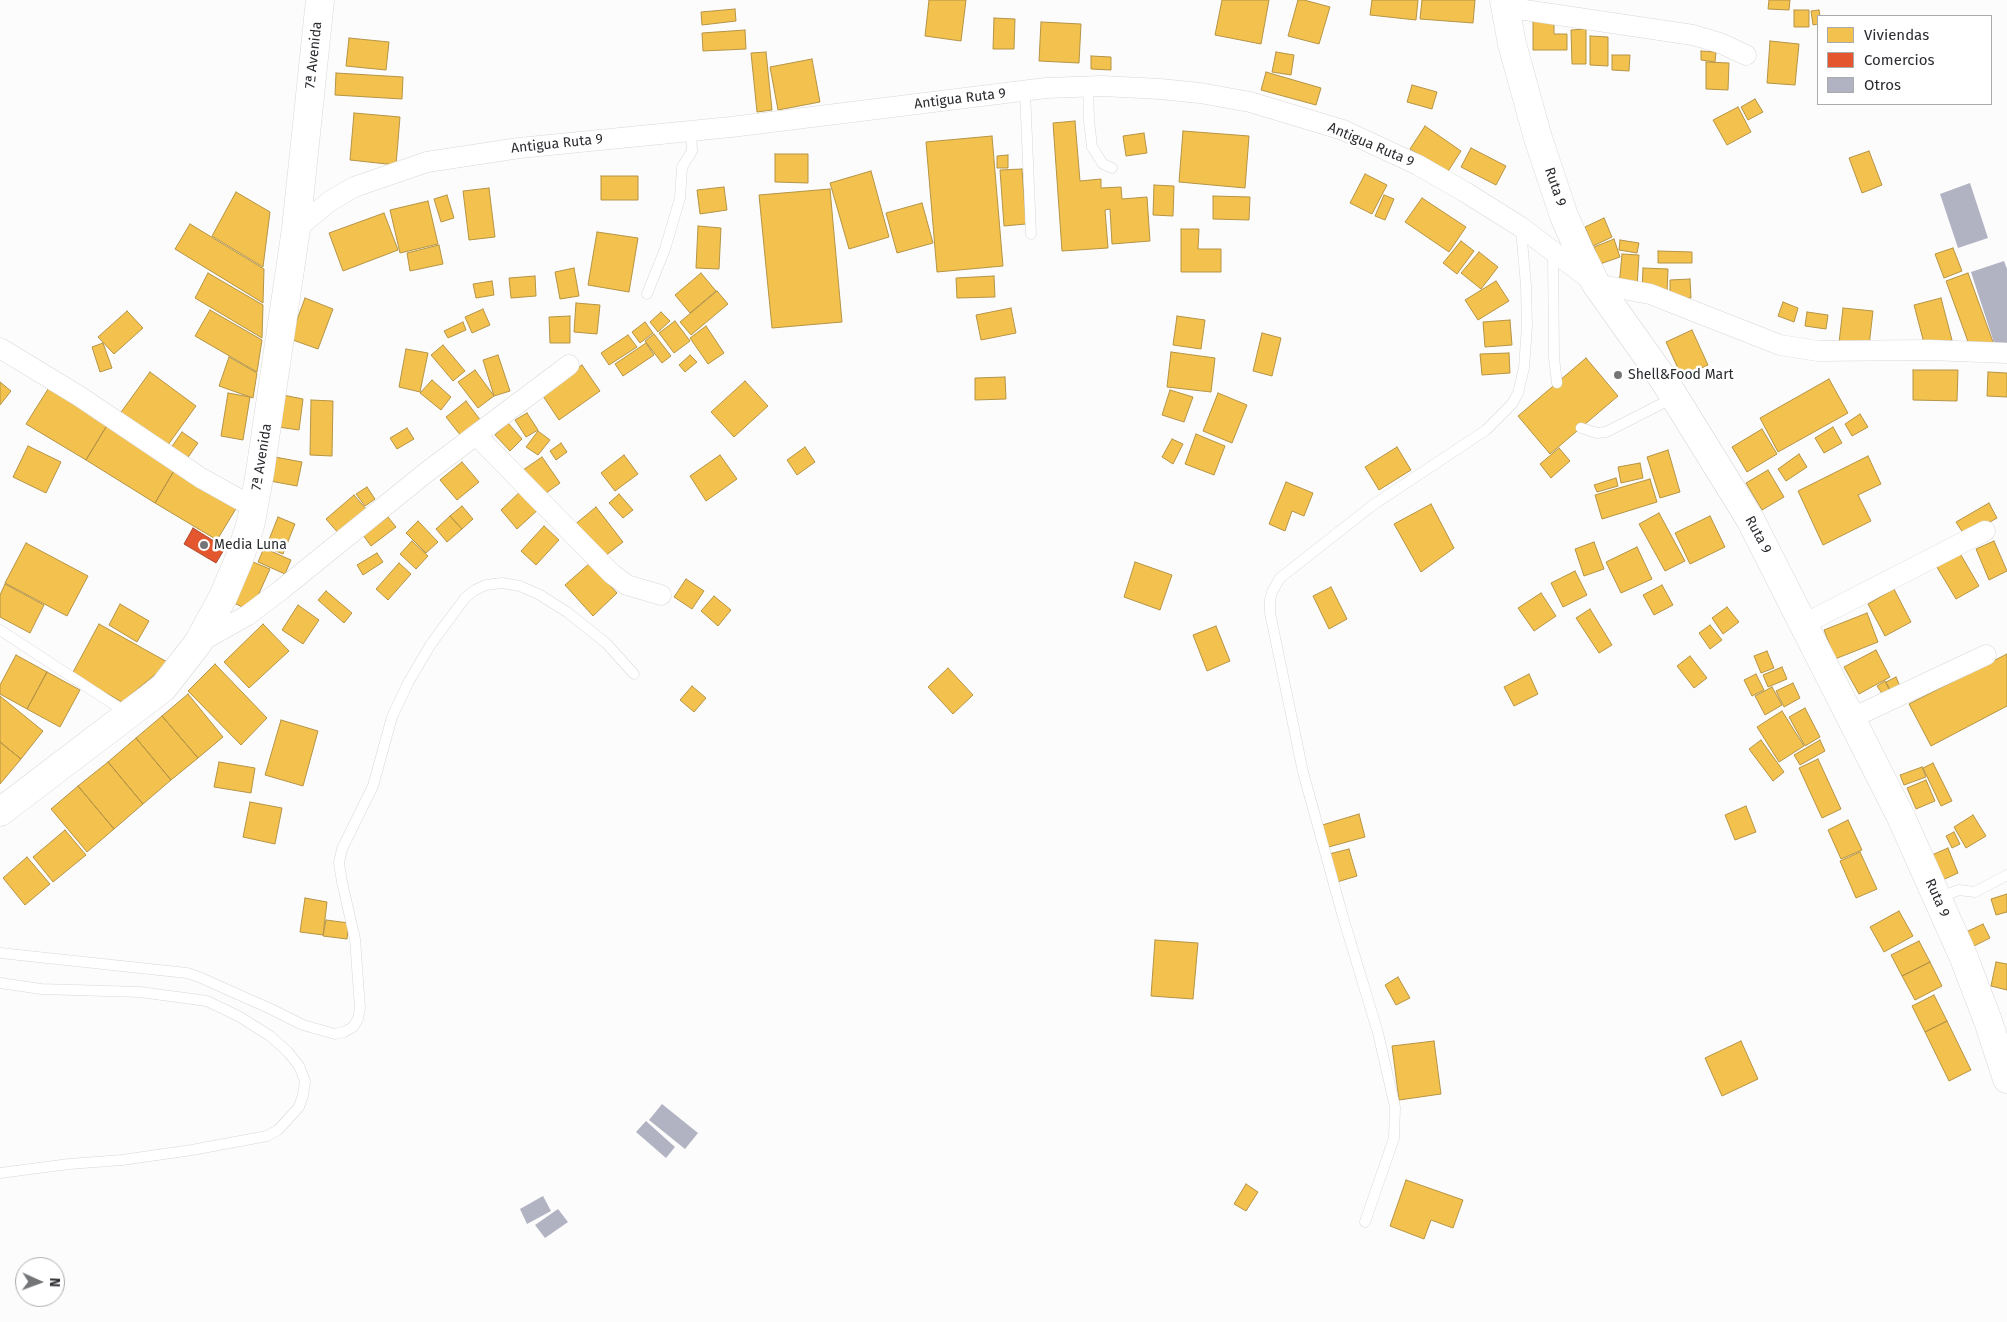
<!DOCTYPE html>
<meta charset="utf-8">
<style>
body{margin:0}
#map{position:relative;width:2007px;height:1322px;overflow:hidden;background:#fcfcfc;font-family:"Fira Sans",sans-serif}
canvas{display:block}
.legend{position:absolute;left:1817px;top:15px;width:175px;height:90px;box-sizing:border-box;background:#fff;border:1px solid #aaabac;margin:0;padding:6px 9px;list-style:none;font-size:15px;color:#2b2c30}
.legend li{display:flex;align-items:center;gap:10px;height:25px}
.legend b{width:25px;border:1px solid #aaabac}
.north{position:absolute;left:15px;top:1257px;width:50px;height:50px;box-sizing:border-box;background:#fff;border:1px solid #aaabac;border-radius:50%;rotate:92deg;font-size:14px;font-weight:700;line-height:20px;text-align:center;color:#2b2c30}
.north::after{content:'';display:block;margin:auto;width:18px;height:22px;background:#747577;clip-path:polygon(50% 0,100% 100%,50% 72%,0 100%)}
</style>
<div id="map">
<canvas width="2007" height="1322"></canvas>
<ul class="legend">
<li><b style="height:14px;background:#f2c14e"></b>Viviendas</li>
<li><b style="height:14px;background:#e4572e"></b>Comercios</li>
<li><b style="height:14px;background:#b2b3c2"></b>Otros</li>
</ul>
<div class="north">N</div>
</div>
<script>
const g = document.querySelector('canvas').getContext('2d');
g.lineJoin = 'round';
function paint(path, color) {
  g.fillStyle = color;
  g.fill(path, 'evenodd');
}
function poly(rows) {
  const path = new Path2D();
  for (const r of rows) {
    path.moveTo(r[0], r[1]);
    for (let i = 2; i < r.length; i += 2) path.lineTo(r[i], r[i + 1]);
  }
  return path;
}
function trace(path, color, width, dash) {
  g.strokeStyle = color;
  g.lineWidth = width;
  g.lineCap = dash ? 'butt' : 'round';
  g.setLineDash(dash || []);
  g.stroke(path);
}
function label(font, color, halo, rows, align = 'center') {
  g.font = font + ' "Fira Sans",sans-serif';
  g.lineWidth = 5;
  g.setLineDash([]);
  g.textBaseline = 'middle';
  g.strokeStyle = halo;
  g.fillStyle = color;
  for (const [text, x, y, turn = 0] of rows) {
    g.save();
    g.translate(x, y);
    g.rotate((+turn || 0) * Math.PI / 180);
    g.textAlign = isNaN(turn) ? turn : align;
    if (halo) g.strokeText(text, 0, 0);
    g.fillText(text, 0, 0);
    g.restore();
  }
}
const homes = poly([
 [929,0,966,0,961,41,925,36,929,0],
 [1222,0,1269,0,1261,44,1215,35,1222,0],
 [1298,0,1304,0,1330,7,1319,44,1288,36,1298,0],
 [1372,0,1418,0,1416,20,1370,15,1372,0],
 [1422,0,1475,0,1473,23,1420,19,1422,0],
 [1769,0,1790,0,1789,10,1768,9,1769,0],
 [735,9,736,21,702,25,701,12,735,9],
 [1794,10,1809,10,1809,27,1794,27,1794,10],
 [1819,10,1820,16,1818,16,1818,24,1813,25,1811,11,1819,10],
 [1533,16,1554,16,1554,34,1567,34,1567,50,1533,50,1533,16],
 [994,18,1015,19,1014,49,993,49,994,18],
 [1041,22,1081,24,1079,63,1039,61,1041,22],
 [1586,29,1586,64,1572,64,1571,30,1586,29],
 [745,30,746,49,703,51,702,33,745,30],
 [1590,36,1608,37,1608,66,1590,65,1590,36],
 [349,38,389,42,386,70,346,66,349,38],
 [1770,41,1799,44,1795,85,1767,83,1770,41],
 [1701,51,1716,52,1715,62,1701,60,1701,51],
 [766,52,772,110,757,112,751,53,766,52],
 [1276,52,1294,55,1291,75,1272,72,1276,52],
 [1612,55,1630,55,1629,71,1612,70,1612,55],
 [1091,56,1111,57,1111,70,1091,69,1091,56],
 [812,59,820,102,778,110,770,67,812,59],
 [1706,62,1729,63,1728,90,1706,89,1706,62],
 [1266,72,1321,88,1316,105,1261,90,1266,72],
 [336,73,403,77,402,99,335,95,336,73],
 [1412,85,1437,92,1432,109,1407,102,1412,85],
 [1755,99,1763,112,1748,120,1741,107,1755,99],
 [1738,107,1751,132,1727,145,1713,120,1738,107],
 [354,113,400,117,396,165,350,160,354,113],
 [1075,121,1080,181,1101,179,1101,188,1121,187,1122,199,1147,197,1150,241,1112,244,1110,209,1105,210,1108,248,1062,251,1053,123,1075,121],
 [1425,126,1461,151,1447,173,1410,149,1425,126],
 [1183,131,1249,136,1245,188,1179,182,1183,131],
 [1144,133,1147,153,1126,156,1123,136,1144,133],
 [992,136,1003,266,937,272,926,142,992,136],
 [1471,148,1506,166,1496,185,1461,167,1471,148],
 [1869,151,1882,185,1862,193,1849,158,1869,151],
 [775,154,808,154,808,183,775,182,775,154],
 [1008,155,1008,168,997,168,997,156,1008,155],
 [1022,169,1026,224,1004,226,1000,170,1022,169],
 [871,171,889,237,849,249,830,183,871,171],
 [1365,174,1387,185,1372,214,1350,203,1365,174],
 [601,176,638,176,638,200,601,200,601,176],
 [1154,185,1174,186,1173,216,1153,215,1154,185],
 [724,187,727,210,700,214,697,190,724,187],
 [489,188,495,237,469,240,463,191,489,188],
 [830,189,842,322,772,328,759,195,830,189],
 [236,192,270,212,263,267,212,236,236,192],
 [447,195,454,218,441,222,434,199,447,195],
 [1384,195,1394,199,1385,220,1375,216,1384,195],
 [1213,196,1250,197,1249,220,1213,219,1213,196],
 [1422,198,1466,227,1449,252,1405,222,1422,198],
 [428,201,438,244,400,253,390,210,428,201],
 [922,203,933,243,897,253,886,213,922,203],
 [384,213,398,250,343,271,329,233,384,213],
 [1604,218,1612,237,1593,246,1585,227,1604,218],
 [190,224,264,269,263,303,175,249,190,224],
 [698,226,721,228,719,269,696,268,698,226],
 [1181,229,1199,229,1198,249,1221,249,1221,272,1181,272,1181,229],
 [597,232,638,238,629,292,588,285,597,232],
 [1614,239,1620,257,1600,264,1594,247,1614,239],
 [1620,240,1639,243,1637,253,1619,250,1620,240],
 [1461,241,1474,251,1457,274,1443,263,1461,241],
 [439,245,443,264,410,271,407,253,439,245],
 [1953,248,1962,271,1944,278,1935,254,1953,248],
 [1658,251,1692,252,1692,263,1658,263,1658,251],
 [1479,252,1498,267,1481,289,1461,273,1479,252],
 [1622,254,1639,255,1637,287,1619,286,1622,254],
 [574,268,579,296,560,299,555,272,574,268],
 [1643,268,1668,269,1667,293,1642,292,1643,268],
 [208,273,263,305,262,338,195,298,208,273],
 [701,273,716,291,690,313,675,295,701,273],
 [1968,273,1993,342,1971,350,1946,281,1968,273],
 [535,276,536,296,511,298,509,278,535,276],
 [994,276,995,297,957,298,956,278,994,276],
 [1690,279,1691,298,1670,299,1670,280,1690,279],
 [492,281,494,295,476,298,473,284,492,281],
 [1496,281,1509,301,1478,320,1465,300,1496,281],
 [717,291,728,304,691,335,680,322,717,291],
 [305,298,333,309,318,349,290,339,305,298],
 [1941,298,1952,340,1925,347,1914,305,1941,298],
 [1783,302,1798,308,1794,322,1778,316,1783,302],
 [576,303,600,305,597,334,574,332,576,303],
 [1011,308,1016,333,981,340,976,315,1011,308],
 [1843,308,1873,311,1869,346,1839,343,1843,308],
 [483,309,490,325,472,333,465,317,483,309],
 [210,310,262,340,257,372,195,336,210,310],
 [127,311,143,328,114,354,98,337,127,311],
 [661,312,670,321,658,332,650,322,661,312],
 [1807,312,1828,315,1826,329,1805,326,1807,312],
 [570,316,570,343,550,343,549,317,570,316],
 [1177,316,1205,320,1201,349,1173,345,1177,316],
 [1510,320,1512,345,1485,347,1483,322,1510,320],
 [675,321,690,341,674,353,659,333,675,321],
 [463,322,466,330,448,338,444,331,463,322],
 [645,322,653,333,640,343,632,332,645,322],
 [706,326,724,353,708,364,690,338,706,326],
 [1692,330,1708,365,1682,377,1666,342,1692,330],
 [1262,333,1281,338,1272,376,1253,371,1262,333],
 [654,334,671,356,662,363,645,341,654,334],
 [628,335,637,347,609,365,601,353,628,335],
 [103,343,112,368,100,372,92,347,103,343],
 [646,343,654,355,623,376,615,364,646,343],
 [443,345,465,371,453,381,431,355,443,345],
 [406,349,428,353,420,392,399,387,406,349],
 [1171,352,1215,358,1211,392,1167,387,1171,352],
 [1509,353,1510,373,1482,375,1480,354,1509,353],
 [498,355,510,391,494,396,483,360,498,355],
 [690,355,697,362,685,372,679,365,690,355],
 [229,357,257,373,253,398,219,386,229,357],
 [1586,358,1618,396,1550,454,1518,416,1586,358],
 [582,365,600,391,559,420,541,393,582,365],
 [475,370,494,396,478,408,458,382,475,370],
 [1913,370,1958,370,1957,401,1913,400,1913,370],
 [150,372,196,406,165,449,119,415,150,372],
 [1988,372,2007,373,2007,397,1987,396,1988,372],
 [1005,377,1006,399,975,400,975,378,1005,377],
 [1829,379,1848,413,1778,452,1760,418,1829,379],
 [432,380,451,397,441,410,420,393,432,380],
 [745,381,768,406,734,437,711,412,745,381],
 [0,382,11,391,0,405,0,382],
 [50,386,109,422,86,460,26,424,50,386],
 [1170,390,1193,397,1184,422,1162,415,1170,390],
 [228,393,250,397,243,440,221,436,228,393],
 [1218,393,1247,405,1232,443,1203,431,1218,393],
 [283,395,303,399,299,430,278,427,283,395],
 [311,400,333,401,332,456,310,455,311,400],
 [466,401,481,421,461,436,446,417,466,401],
 [527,413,538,430,526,437,515,420,527,413],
 [1860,414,1868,427,1852,436,1845,424,1860,414],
 [109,422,178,464,155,503,86,460,109,422],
 [508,423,522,439,510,451,495,435,508,423],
 [1833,427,1842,443,1824,453,1815,438,1833,427],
 [407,428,414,439,397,449,390,438,407,428],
 [1762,429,1777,454,1747,472,1732,447,1762,429],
 [538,431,550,440,538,455,526,447,538,431],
 [182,432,198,443,184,463,168,452,182,432],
 [1196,434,1225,446,1214,475,1185,464,1196,434],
 [1172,439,1183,444,1173,464,1162,457,1172,439],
 [561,443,567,452,556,460,550,451,561,443],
 [28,446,61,462,46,493,13,477,28,446],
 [805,447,815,462,797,475,787,460,805,447],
 [1397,447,1411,470,1379,490,1365,467,1397,447],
 [1559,448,1570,461,1551,478,1540,464,1559,448],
 [1668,450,1680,492,1660,498,1647,457,1668,450],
 [1799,454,1807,467,1786,481,1778,469,1799,454],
 [624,455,638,474,615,491,601,473,624,455],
 [720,455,737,479,706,501,690,476,720,455],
 [1868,456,1881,484,1858,495,1871,521,1823,545,1798,491,1868,456],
 [275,457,302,462,297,486,270,481,275,457],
 [542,457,560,483,542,496,523,470,542,457],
 [462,462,479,482,457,500,440,480,462,462],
 [1640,463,1643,478,1621,483,1618,467,1640,463],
 [178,464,240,502,217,540,155,503,178,464],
 [1768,470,1784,497,1762,510,1746,483,1768,470],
 [1616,478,1618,486,1597,492,1594,485,1616,478],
 [1650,479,1657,502,1602,519,1595,495,1650,479],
 [1286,482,1313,493,1304,516,1292,511,1285,531,1269,524,1286,482],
 [367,487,375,499,365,506,356,494,367,487],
 [524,488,541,507,517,529,501,510,524,488],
 [619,494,633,510,623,518,609,503,619,494],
 [354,495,367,510,339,534,326,519,354,495],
 [1989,503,1997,518,1965,536,1956,522,1989,503],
 [1431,504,1454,548,1421,572,1394,524,1431,504],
 [462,506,473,519,462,529,450,516,462,506],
 [596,507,623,542,600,560,573,526,596,507],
 [1659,513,1685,561,1665,571,1639,524,1659,513],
 [450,516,462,529,447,542,436,529,450,516],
 [1710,516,1725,547,1690,564,1675,533,1710,516],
 [278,517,295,524,283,554,266,547,278,517],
 [388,517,396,527,371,546,363,535,388,517],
 [418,521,438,542,426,553,406,533,418,521],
 [544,526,559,540,536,565,521,551,544,526],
 [412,541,428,556,416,569,400,554,412,541],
 [1994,541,2007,571,1989,580,1976,549,1994,541],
 [1594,542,1604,569,1584,576,1575,549,1594,542],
 [26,543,88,576,67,616,5,583,26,543],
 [1637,547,1652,579,1621,593,1606,562,1637,547],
 [264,548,291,560,285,574,258,562,264,548],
 [1958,550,1979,586,1956,599,1935,564,1958,550],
 [377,553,383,562,363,575,357,565,377,553],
 [253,562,270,569,251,611,234,603,253,562],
 [1135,562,1172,575,1160,610,1124,597,1135,562],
 [399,563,411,574,388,600,376,589,399,563],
 [590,563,617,593,593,616,565,585,590,563],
 [1575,571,1587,595,1563,607,1551,583,1575,571],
 [686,579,704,591,692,609,674,597,686,579],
 [5,584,44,605,30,633,0,617,0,595,5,584],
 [1662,585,1673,605,1654,615,1643,595,1662,585],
 [1331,587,1347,619,1329,629,1313,596,1331,587],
 [1894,589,1911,622,1885,636,1868,604,1894,589],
 [326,591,352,613,344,623,318,600,326,591],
 [1541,593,1556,616,1534,631,1518,608,1541,593],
 [714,596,731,610,718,626,701,611,714,596],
 [120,604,149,621,137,642,109,625,120,604],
 [298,605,319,620,303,644,282,630,298,605],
 [1727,607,1739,622,1723,634,1712,618,1727,607],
 [1590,609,1612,645,1599,653,1576,618,1590,609],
 [1867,613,1878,642,1835,659,1824,630,1867,613],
 [99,624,169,663,122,702,72,674,99,624],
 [263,624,289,651,249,688,224,662,263,624],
 [1710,625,1722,640,1710,649,1699,633,1710,625],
 [1216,626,1230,661,1207,671,1193,635,1216,626],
 [1876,650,1890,677,1859,694,1844,667,1876,650],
 [1767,651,1774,668,1761,673,1754,656,1767,651],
 [2007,654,2007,706,1931,746,1909,704,2007,654],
 [16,655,47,672,27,709,0,694,0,685,16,655],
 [1690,656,1707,678,1694,688,1677,666,1690,656],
 [215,664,267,718,241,745,188,691,215,664],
 [1782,667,1787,679,1768,687,1763,675,1782,667],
 [948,668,973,695,953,714,928,687,948,668],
 [47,672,80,690,60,727,27,709,47,672],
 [1529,674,1538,694,1514,706,1504,687,1529,674],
 [1756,674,1764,690,1752,696,1744,680,1756,674],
 [1896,677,1902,691,1893,696,1886,682,1896,677],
 [1885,681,1892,695,1885,698,1877,686,1885,681],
 [1793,683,1800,698,1784,707,1776,691,1793,683],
 [692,686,706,698,694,712,680,700,692,686],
 [1772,687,1782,705,1765,715,1755,696,1772,687],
 [188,694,223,737,198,758,162,716,188,694],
 [0,696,43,731,21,759,0,742,0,696],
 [1805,708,1820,737,1805,746,1789,717,1805,708],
 [1782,711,1804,746,1779,762,1757,727,1782,711],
 [162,716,198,758,171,780,136,738,162,716],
 [281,720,318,731,303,786,265,775,281,720],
 [136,738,171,780,143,804,108,762,136,738],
 [1761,740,1784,772,1773,781,1749,749,1761,740],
 [1820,740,1825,751,1800,765,1794,755,1820,740],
 [0,742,21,759,0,784,0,742],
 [1818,759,1841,809,1822,818,1799,768,1818,759],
 [108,762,143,804,114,829,78,786,108,762],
 [219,762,255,768,251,793,214,787,219,762],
 [1933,763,1952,801,1941,806,1923,768,1933,763],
 [1922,767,1926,777,1904,785,1900,775,1922,767],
 [1926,780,1935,801,1916,809,1907,788,1926,780],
 [78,786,114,829,87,852,51,809,78,786],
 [250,802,282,808,275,844,243,837,250,802],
 [1746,806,1756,832,1735,840,1725,815,1746,806],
 [1359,814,1365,837,1325,848,1319,826,1359,814],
 [1973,815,1986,836,1966,848,1954,827,1973,815],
 [1848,820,1862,850,1841,859,1828,830,1848,820],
 [65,830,86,855,53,882,33,857,65,830],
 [1954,832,1960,844,1952,848,1946,836,1954,832],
 [1948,848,1958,873,1936,883,1925,858,1948,848],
 [1349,849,1357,876,1337,882,1329,854,1349,849],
 [1860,852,1877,889,1856,898,1840,861,1860,852],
 [27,857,50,884,25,905,3,878,27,857],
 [2007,894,2007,912,1996,915,1991,899,2007,894],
 [305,898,327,902,323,935,300,932,305,898],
 [1899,911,1913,936,1884,952,1870,927,1899,911],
 [326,920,349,923,347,939,323,936,326,920],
 [1983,924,1990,938,1972,947,1964,933,1983,924],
 [1155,940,1198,943,1193,999,1151,996,1155,940],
 [1919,941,1930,962,1902,976,1891,955,1919,941],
 [1930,962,1942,986,1915,1000,1902,976,1930,962],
 [1996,962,2007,964,2007,990,1991,986,1996,962],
 [1398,977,1410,998,1396,1005,1385,985,1398,977],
 [1934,995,1947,1021,1925,1032,1912,1006,1934,995],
 [1947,1021,1971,1070,1949,1081,1925,1032,1947,1021],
 [1434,1041,1441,1094,1399,1100,1392,1046,1434,1041],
 [1741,1041,1758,1079,1722,1096,1705,1058,1741,1041],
 [1406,1180,1463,1200,1453,1228,1431,1220,1424,1239,1390,1226,1406,1180],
 [1246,1184,1258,1192,1246,1211,1234,1204,1246,1184]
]);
paint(homes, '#f2c14e');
trace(homes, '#b69445', 1);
const shops = poly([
 [193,528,225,548,216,563,184,544,193,528]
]);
paint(shops, '#e4572e');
trace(shops, '#ac4a2f', 1);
paint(poly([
 [1970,183,1988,238,1958,248,1940,194],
 [2004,261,2007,269,2007,349,1997,352,1971,272],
 [662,1104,698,1133,685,1149,649,1120],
 [646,1121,675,1147,666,1158,636,1132],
 [543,1196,551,1211,527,1224,520,1209],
 [558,1209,568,1222,545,1238,535,1225]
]), '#b2b3c2');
const service = poly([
 [1088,86,1089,120,1092,147,1103,164,1112,168],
 [1025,91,1031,234],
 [1553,252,1554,358,1557,383],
 [647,294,665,249,680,198,682,167,692,151,691,131],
 [1581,428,1597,433,1606,432,1673,398],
 [0,630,127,713],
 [1938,898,1959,890,1975,892,2007,875],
 [0,953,187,973,199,977,271,1009,303,1025,335,1034,344,1032,353,1027,358,1019,360,1008,355,939,342,882,339,863,342,849,373,786,392,717,408,683,431,644,465,598,475,590,486,585,502,583,520,586,540,595,567,612,606,643,634,674],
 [0,983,41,989,140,992,207,1001,240,1017,270,1036,288,1052,299,1066,305,1081,303,1095,299,1107,278,1130,267,1136,192,1150,122,1160,69,1164,0,1173],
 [1365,1222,1394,1138,1395,1107,1378,1033,1343,917,1303,772,1270,613,1270,600,1272,592,1280,578,1373,505,1486,430,1512,404,1518,393,1524,368,1527,326,1526,286,1521,229]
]);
const minor = poly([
 [1505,7,1693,35,1720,43,1746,55],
 [296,229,330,201,354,187,427,162,519,148,731,127,1046,88,1102,86,1160,89,1200,93,1250,102,1343,130,1418,165,1465,192,1521,227,1596,284,1650,294,1780,345,1818,351,1929,350,2007,353],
 [0,348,79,396,201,478,253,507],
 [476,435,612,574,627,585,661,595],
 [1804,624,1985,531],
 [198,643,248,615,281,590,428,471,569,365],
 [1852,718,1986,655]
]);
const secondary = poly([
 [0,812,163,688,198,643,223,597,240,557,251,522,260,472,296,229,320,0]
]);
const primary = poly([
 [1504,0,1512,44,1538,138,1564,216,1580,252,1596,284,1662,377,1750,519,1901,817,1964,958,1988,1021,2007,1079]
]);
trace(service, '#d8d8da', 11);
trace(minor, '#d8d8da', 21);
trace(secondary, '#d8d8da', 29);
trace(primary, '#d8d8da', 29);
trace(service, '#fff', 10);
trace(minor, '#fff', 20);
trace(secondary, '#fff', 28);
trace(primary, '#fff', 28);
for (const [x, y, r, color] of [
 [1618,375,5,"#747577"],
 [204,545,5,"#747577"]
]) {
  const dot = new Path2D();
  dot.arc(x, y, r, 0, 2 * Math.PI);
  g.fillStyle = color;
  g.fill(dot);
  trace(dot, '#fff', 2);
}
label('14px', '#2b2c30', '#fff', [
 ["7ª Avenida",314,55,-84],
 ["Antigua Ruta 9",960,99,-7],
 ["Antigua Ruta 9",557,144,-6],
 ["Antigua Ruta 9",1371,145,23],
 ["Ruta 9",1555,187,71],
 ["7ª Avenida",262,457,-81],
 ["Ruta 9",1758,535,62],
 ["Ruta 9",1937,898,66]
]);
label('14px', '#2b2c30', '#fff', [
 ["Shell&Food Mart",1628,375],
 ["Media Luna",214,545]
], 'left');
</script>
